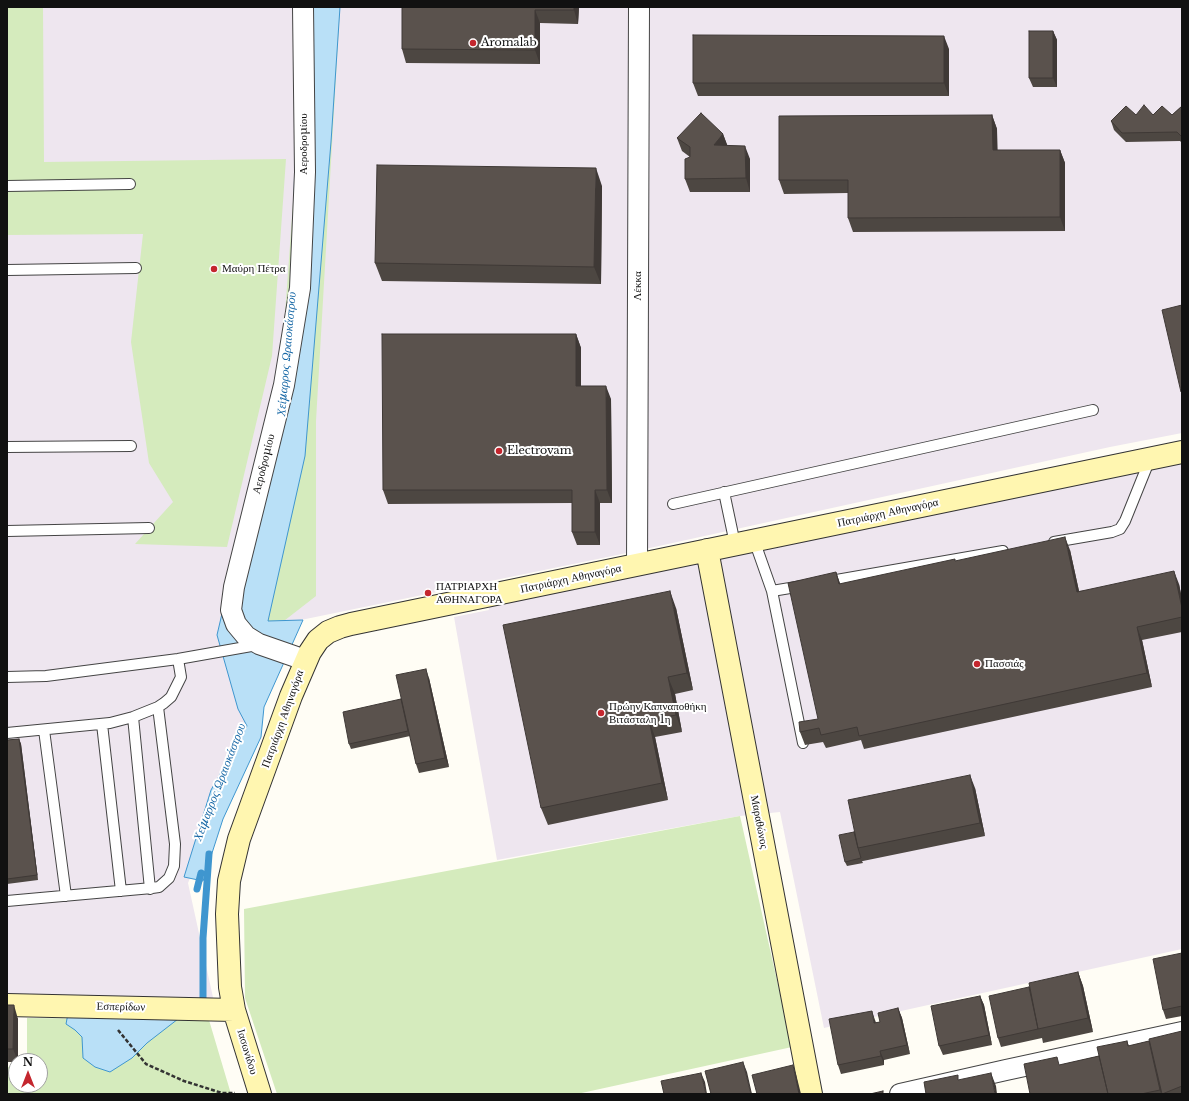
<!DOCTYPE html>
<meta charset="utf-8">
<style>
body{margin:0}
#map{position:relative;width:1189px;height:1101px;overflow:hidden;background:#fffdf5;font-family:"Libre Baskerville",serif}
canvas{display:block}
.frame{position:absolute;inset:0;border:8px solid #111;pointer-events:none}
.north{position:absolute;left:8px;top:1053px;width:40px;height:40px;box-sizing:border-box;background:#fff;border:1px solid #a0a0a0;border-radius:50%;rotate:0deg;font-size:11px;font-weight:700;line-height:16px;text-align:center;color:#111}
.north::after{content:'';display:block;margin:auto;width:14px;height:18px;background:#c4262e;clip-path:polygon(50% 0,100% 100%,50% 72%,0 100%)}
</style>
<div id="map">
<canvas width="1189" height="1101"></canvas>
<div class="frame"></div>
<div class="north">N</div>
</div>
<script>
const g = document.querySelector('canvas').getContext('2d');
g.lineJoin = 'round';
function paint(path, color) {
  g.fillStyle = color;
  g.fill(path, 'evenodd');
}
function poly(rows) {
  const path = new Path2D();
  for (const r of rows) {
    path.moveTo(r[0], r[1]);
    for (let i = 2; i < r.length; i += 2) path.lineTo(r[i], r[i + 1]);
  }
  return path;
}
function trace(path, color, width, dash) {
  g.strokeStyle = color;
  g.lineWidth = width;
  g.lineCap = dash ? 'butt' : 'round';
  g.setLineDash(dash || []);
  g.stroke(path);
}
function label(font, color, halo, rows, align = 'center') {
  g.font = font + ' "Libre Baskerville",serif';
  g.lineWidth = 4;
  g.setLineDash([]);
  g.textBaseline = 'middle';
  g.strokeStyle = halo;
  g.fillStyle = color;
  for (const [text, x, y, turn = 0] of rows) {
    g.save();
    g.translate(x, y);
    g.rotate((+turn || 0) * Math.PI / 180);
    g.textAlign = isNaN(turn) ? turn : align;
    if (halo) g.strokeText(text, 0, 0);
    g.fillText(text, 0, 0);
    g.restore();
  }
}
paint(poly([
 [7,7,1182,7,1182,433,1110,447,627,553,296,621,188,883,214,1002,7,995],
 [1182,442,1182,949,824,1028,780,812,740,816,497,860,454,617,489,610,486,587]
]), '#eee6ef');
paint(poly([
 [7,7,43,7,44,162,286,159,272,356,227,547,135,544,173,502,149,463,131,342,143,234,7,235],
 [307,7,340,7,316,421,316,596,280,624,263,622],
 [740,816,792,1047,577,1094,277,1094,245,998,244,909],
 [27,1018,209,1020,231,1094,7,1094,7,1067,16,1066,16,1085,40,1085,40,1061,27,1061]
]), '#d5ebbd');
const water = poly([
 [297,7,340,7,331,142,305,456,268,621,303,620,264,707,261,737,223,819,203,881,184,877,211,790,247,726,238,709,217,635,291,318,294,210,297,7],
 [71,998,187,1012,147,1043,132,1058,110,1072,95,1067,83,1058,82,1037,75,1030,66,1024,71,998]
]);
paint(water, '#b9e0f7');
trace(water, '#3f96cf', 1);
trace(poly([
 [197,889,201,873],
 [203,1008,203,938,209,854]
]), '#3f96cf', 7);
const lane = poly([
 [7,186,130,184],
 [7,270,136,268],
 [7,447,131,446],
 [724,492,735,544],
 [673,504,1093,410],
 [7,531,149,528],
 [754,540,772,591,802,586],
 [1054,542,1112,532,1120,529,1125,521,1150,459],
 [825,582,1003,551],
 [772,591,803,743],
 [7,677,46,676,178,659,257,645],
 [133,717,150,889],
 [102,724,121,891],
 [44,730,66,896],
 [7,733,110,723,133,717,158,707,164,703,171,697,181,677,178,659],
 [7,901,152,888,159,887,169,878,174,866,175,844,158,707]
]);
const street = poly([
 [303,7,305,172,300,288,284,385,234,587,231,610,236,624,246,636,259,644,305,660],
 [637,565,639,7],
 [900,1094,1006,1070,1182,1032]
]);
const secondary = poly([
 [707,550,811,1094],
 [7,1005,234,1010],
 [260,1094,234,1010,230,987,227,914,229,881,239,839,291,696,310,652,318,640,328,632,340,627,351,624,1182,452]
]);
trace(lane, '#444', 12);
trace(street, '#444', 22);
trace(secondary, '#333', 24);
trace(poly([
 [118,1030,146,1064,184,1081,222,1093,235,1093]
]), '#333', 2.5, [4, 2]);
trace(lane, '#fff', 10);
trace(street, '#fff', 20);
trace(secondary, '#fff6b0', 22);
paint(poly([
 [402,7,579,7,578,24,540,23,540,64,406,63,402,49],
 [1053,31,1057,40,1057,87,1033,87,1029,78],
 [949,49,949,96,698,96,693,83],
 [1182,106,1182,143,1180,141,1126,142,1114,130,1111,121,1136,115,1172,115],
 [992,115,997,129,997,150,1060,150,1065,163,1065,231,853,232,848,218,848,193,784,194,779,180],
 [723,134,727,145,750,159,750,192,690,192,685,179,690,157,682,151,677,138],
 [602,186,601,284,382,281,375,263],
 [576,334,581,348,581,386,611,399,612,503,600,503,600,545,577,545,572,532,572,503,388,504,383,490],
 [1070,550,1079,591,1179,584,1182,599,1182,632,1142,640,1152,687,864,749,861,740,826,748,823,742,805,745,800,732,818,719,836,572,840,584,956,561],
 [676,608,693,690,675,694,682,732,655,737,668,800,548,825,541,808],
 [429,678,449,767,419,773,416,764,410,736,351,749,349,744,401,699],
 [19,739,21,744,38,880,7,884,7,740],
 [975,788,985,836,863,861,862,861,863,863,847,866,845,862,854,832],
 [1182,953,1182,1016,1166,1019,1163,1010],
 [1078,972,1083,986,1093,1032,1043,1043,1042,1038,1001,1047,998,1038,1029,987],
 [980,996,984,1005,992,1045,943,1055,939,1046],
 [7,1005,18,1019,18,1061,16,1061,16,1062,7,1062],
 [898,1008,902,1018,910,1054,884,1060,884,1065,841,1074,838,1065,875,1020,876,1023,880,1022],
 [1182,1031,1182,1094,1030,1094,1060,1065,1099,1056,1127,1041,1129,1046,1149,1041]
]), '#4d4742');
paint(poly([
 [574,7,579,7,578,24,574,10],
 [535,10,540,23,540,64,535,50],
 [1053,31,1057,40,1057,87,1053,78],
 [944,36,949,49,949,96,944,83],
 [992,115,997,129,998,163,993,150],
 [723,134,728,147,714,145],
 [745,146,750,159,750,192,746,178],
 [1060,150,1065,163,1065,231,1060,217],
 [596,168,602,186,601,284,594,267],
 [576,334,581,348,581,399,576,386],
 [606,386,611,399,612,503,607,490],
 [595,490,600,503,600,545,595,532],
 [1065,537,1070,550,1082,605,1077,592],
 [1174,571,1179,584,1182,599,1182,608],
 [836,572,841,586,839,584],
 [670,591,676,608,693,690,687,673],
 [1137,627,1142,640,1152,687,1147,673],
 [426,669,429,678,449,767,445,758],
 [668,677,675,694,682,732,676,715],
 [649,720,655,737,668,800,662,783],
 [19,739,21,744,38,880,37,875],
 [970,775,975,788,985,836,980,823],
 [1078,972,1083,986,1093,1032,1088,1018],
 [980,996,984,1005,992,1045,989,1035],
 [14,1005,18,1019,18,1061,13,1049],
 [898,1008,902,1018,910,1054,907,1045],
 [872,1011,875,1020,877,1032,874,1023],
 [1149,1041,1162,1094,1161,1094,1160,1090],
 [880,1051,884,1060,884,1065,881,1056],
 [743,1062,747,1072,752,1094,751,1094],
 [793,1065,796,1074,801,1094,799,1094],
 [701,1073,705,1082,707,1094,706,1094],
 [991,1073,996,1086,997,1094,995,1094]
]), '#3f3936');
const building = poly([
 [402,7,574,7,574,10,535,10,535,50,402,49,402,7],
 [1029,31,1053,31,1053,78,1029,78,1029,31],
 [693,35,944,36,944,83,693,83,693,35],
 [1144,105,1153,115,1162,106,1172,115,1182,106,1182,137,1177,132,1122,133,1111,121,1126,106,1136,115,1144,105],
 [701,113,723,134,714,145,745,146,746,178,685,179,685,159,690,157,690,147,677,138,701,113],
 [992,115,993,150,1060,150,1060,217,848,218,848,180,779,180,779,116,992,115],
 [377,165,596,168,594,267,375,263,377,165],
 [1182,305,1182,391,1181,392,1162,310,1182,305],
 [382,334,576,334,576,386,606,386,607,490,595,490,595,532,572,532,572,490,383,490,382,334],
 [1065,537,1077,592,1174,571,1182,608,1182,617,1137,627,1147,673,859,736,857,727,821,735,819,728,800,732,799,722,818,719,788,583,836,572,839,584,955,559,955,561,1065,537],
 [670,591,687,673,668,677,676,715,649,720,662,783,541,808,503,625,670,591],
 [426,669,445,758,416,764,396,675,426,669],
 [401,699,408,731,349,744,343,712,401,699],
 [19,739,37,875,7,879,7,740,19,739],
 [970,775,980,823,858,848,848,800,970,775],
 [854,832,858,848,861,858,845,862,839,835,854,832],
 [1182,953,1182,1006,1163,1010,1153,959,1182,953],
 [1078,972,1088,1018,1038,1029,1029,983,1078,972],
 [1029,987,1038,1029,998,1038,989,996,1029,987],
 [980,996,989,1035,939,1046,931,1006,980,996],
 [7,1005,14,1005,13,1049,7,1049,7,1005],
 [898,1008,907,1045,880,1051,881,1056,838,1065,829,1019,872,1011,874,1023,880,1022,878,1013,898,1008],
 [1182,1031,1182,1086,1162,1094,1149,1039,1182,1031],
 [1127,1041,1128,1046,1149,1041,1160,1090,1141,1094,1108,1094,1097,1047,1127,1041],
 [1099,1056,1108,1094,1030,1094,1024,1064,1057,1057,1059,1065,1099,1056],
 [743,1062,751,1094,711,1094,705,1071,743,1062],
 [793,1065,799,1094,757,1094,752,1075,793,1065],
 [701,1073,706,1094,664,1094,661,1081,701,1073],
 [991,1073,995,1094,926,1094,924,1082,958,1075,958,1080,991,1073],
 [883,1091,883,1094,870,1094,883,1091]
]);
paint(building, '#5a524d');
trace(building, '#3f3936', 1);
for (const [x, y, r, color] of [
 [473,43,4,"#c4262e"],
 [214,269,4,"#c4262e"],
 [499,451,4,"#c4262e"],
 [428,593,4,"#c4262e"],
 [977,664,4,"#c4262e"],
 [601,713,4,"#c4262e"]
]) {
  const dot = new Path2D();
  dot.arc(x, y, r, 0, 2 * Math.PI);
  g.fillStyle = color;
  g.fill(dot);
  trace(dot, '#fff', 1.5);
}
label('11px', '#111', '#fff', [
 ["Aromalab",481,43],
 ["Μαύρη Πέτρα",222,269],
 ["Electrovam",507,451],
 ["ΠΑΤΡΙΑΡΧΗ",436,587],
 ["ΑΘΗΝΑΓΟΡΑ",436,600],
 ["Πασσιάς",985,664],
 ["Πρώην Καπναποθήκη",609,707],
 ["Βιτάσταλη 1η",609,720]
], 'left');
label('11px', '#111', '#fff', [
 ["Αεροδρομίου",304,144,-90],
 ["Λέκκα",638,286,-90],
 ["Αεροδρομίου",264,464,-76],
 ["Πατριάρχη Αθηναγόρα",888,513,-12],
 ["Πατριάρχη Αθηναγόρα",571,579,-12],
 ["Πατριάρχη Αθηναγόρα",283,719,-70],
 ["Μαραθώνος",759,822,79],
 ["Εσπερίδων",121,1007,1],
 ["Ιασωνίδου",247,1052,73]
]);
label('italic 12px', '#1768a6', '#fff', [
 ["Χείμαρρος Ωραιοκάστρου",287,354,-85],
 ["Χείμαρρος Ωραιοκάστρου",220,782,-69]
]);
</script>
